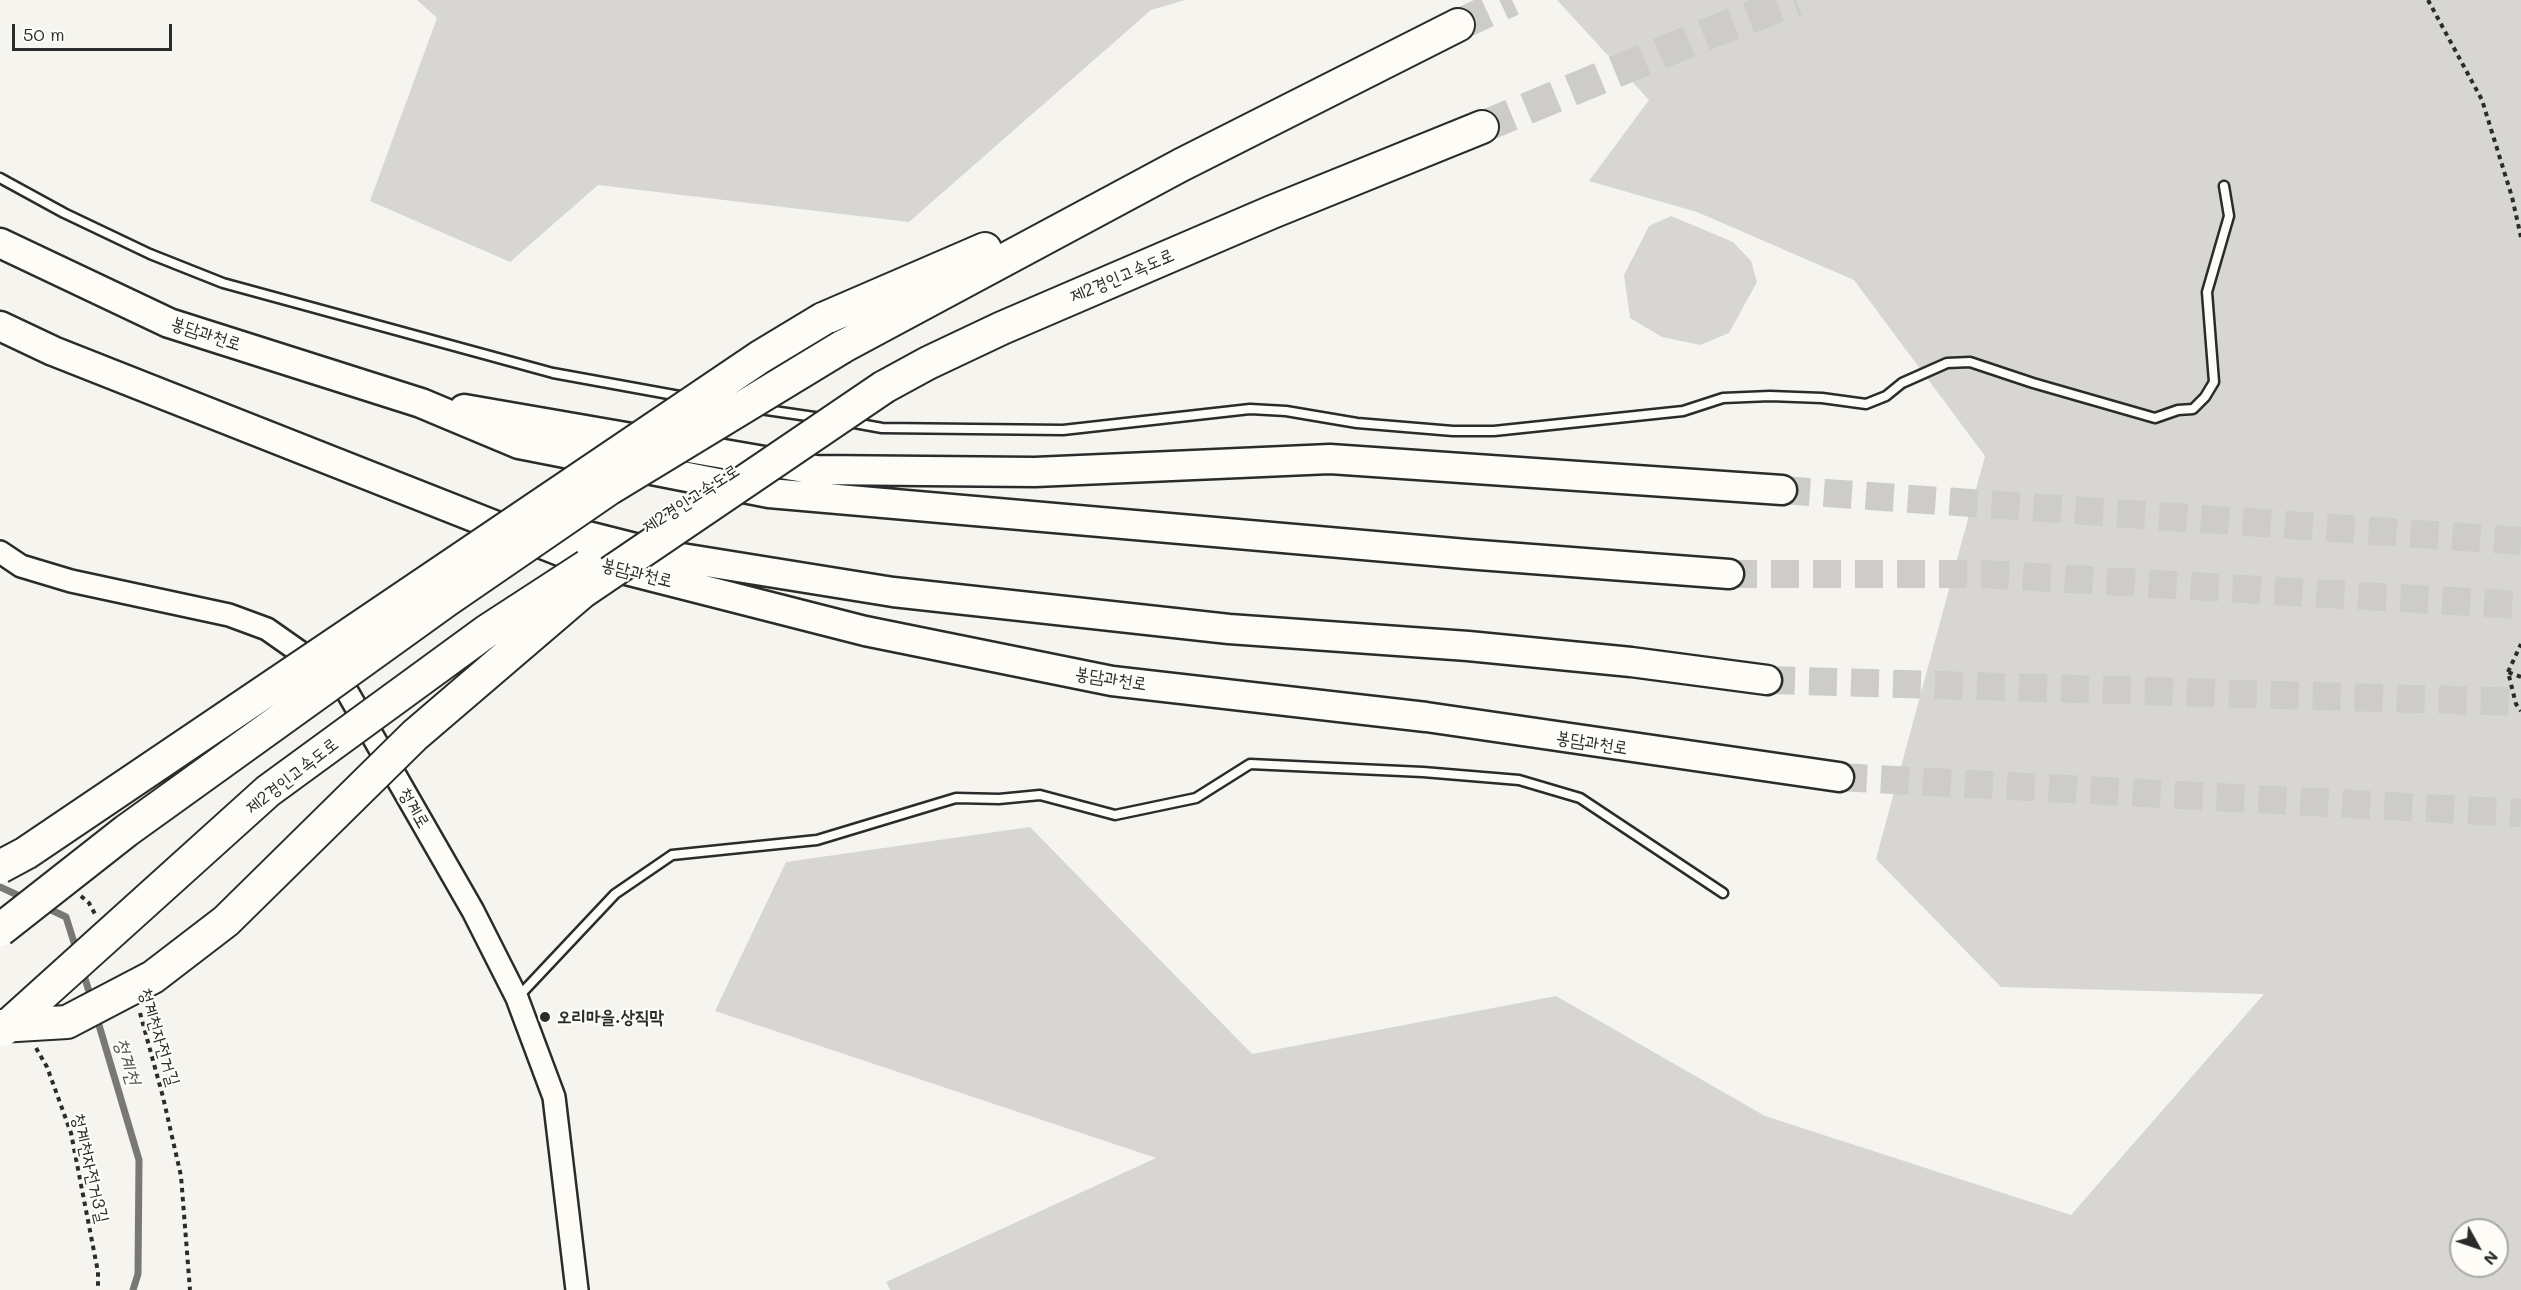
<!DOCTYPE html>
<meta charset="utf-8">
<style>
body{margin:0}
#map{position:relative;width:2521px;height:1290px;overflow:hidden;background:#f5f4ef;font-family:Mali,sans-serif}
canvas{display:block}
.north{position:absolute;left:2449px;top:1218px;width:60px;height:60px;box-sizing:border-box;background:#fdfcf7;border:2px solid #a9a8a5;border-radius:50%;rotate:130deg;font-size:16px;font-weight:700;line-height:24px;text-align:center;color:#2b2b2b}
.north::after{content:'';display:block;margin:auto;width:21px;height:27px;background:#2b2b2b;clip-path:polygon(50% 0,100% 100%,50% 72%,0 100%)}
.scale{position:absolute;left:12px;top:24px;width:160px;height:27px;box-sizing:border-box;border:3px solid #2b2b2b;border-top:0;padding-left:8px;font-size:18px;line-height:21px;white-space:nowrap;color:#2b2b2b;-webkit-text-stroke:4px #fdfcf7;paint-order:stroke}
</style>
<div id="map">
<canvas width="2521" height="1290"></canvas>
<div class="north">N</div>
<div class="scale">50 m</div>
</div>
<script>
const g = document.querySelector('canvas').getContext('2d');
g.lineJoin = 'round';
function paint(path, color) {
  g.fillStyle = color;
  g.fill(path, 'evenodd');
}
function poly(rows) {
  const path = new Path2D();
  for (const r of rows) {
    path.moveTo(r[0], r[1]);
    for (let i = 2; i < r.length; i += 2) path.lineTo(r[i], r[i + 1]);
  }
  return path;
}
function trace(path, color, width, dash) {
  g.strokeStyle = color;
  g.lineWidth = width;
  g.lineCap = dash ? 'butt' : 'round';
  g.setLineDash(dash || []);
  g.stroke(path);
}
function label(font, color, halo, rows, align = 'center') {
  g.font = font + ' Mali,"Poor Story",sans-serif';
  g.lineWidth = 4.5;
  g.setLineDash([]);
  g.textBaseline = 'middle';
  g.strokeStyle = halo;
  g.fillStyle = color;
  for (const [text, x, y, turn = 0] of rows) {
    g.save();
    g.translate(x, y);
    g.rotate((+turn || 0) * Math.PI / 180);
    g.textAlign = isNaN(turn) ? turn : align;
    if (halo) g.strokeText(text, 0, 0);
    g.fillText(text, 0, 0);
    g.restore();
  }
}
paint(poly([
 [417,0,1185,0,1151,10,909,222,598,185,510,262,370,201,437,18],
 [1557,0,2521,0,2521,1290,890,1290,886,1282,1156,1158,715,1011,786,862,1030,827,1252,1054,1556,996,1765,1116,2071,1215,2264,994,2001,987,1876,859,1985,456,1854,280,1697,212,1589,181,1649,100],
 [2461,1230,2497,1230,2497,1266,2461,1266],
 [1671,216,1733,242,1751,261,1757,282,1729,333,1700,345,1662,337,1630,318,1624,275,1649,226]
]), '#d7d6d2');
trace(poly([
 [0,887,26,899],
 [45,907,66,917,77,952],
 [82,969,92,1001],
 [96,1015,139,1160,138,1274,133,1290]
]), '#797877', 7);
trace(poly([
 [1782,490,2521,541],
 [1729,574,1983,574,2521,605],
 [1767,680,2521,702],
 [1839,777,2521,813]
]), '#cdccc8', 28, [28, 14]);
trace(poly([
 [1458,25,1512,0],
 [1482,127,1712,32,1796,0]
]), '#cdccc8', 32, [32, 16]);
const service = poly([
 [0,178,64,213,150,254,223,283,553,373,685,397],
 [760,409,821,418],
 [849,422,882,428,1063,430,1250,409,1286,411,1357,423,1453,431,1494,431,1683,411,1723,398,1770,396,1822,398,1866,404,1886,396,1902,383,1947,363,1970,362,2033,383,2155,418,2178,410,2193,409,2205,397,2214,382,2207,292,2229,216,2224,186],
 [519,996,615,894,672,855,817,840,956,798,999,799,1040,795,1115,815,1196,798,1250,764,1423,772,1519,780,1580,798,1723,893]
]);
const tertiary = poly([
 [0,552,21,566,71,581,229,615,267,629,341,681,473,911,517,998,554,1097,577,1290]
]);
const trunk = poly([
 [0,243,169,323,421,403,519,444,769,493,1466,554,1729,574],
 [0,326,53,351,575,557,865,631,1112,681,1426,717,1839,777],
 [464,409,816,470,1035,472,1330,459,1782,490],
 [536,523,663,555,893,592,1229,629,1468,646,1631,662,1767,680]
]);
const motorway = poly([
 [823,319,985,249],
 [842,347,1181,165,1458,25],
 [884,387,928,363,1002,328,1272,212,1482,127]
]);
trace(service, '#2b2b2b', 13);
trace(tertiary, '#2b2b2b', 26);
trace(trunk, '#2b2b2b', 33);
trace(motorway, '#2b2b2b', 36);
trace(poly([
 [2428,0,2482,100,2512,197,2521,237],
 [2508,672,2521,644],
 [2521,677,2508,672,2516,704,2521,711],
 [81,896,89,903,95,914],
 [140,1013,163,1097,181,1176,190,1290],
 [36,1048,47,1067,71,1133,98,1272,98,1290]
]), '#2b2b2b', 4, [4.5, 4.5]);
trace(service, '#fdfcf7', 8);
trace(tertiary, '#fdfcf7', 21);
trace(trunk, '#fdfcf7', 28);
trace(motorway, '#fdfcf7', 32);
const motorwayBridge = poly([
 [0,867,26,853,760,357,823,319],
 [0,930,126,831,447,600,610,488,842,347],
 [0,1026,67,1022,153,977,226,921,415,735,582,592,884,387],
 [3,1030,268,791,487,631,587,566]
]);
trace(motorwayBridge, '#2b2b2b', 36, []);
trace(motorwayBridge, '#fdfcf7', 32);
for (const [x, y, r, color] of [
 [545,1017,6,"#2b2b2b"]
]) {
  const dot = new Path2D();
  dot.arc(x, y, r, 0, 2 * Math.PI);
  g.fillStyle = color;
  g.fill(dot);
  trace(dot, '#fdfcf7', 2);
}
label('18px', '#2b2b2b', '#fdfcf7', [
 ["제2경인고속도로",1122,276,-23],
 ["봉담과천로",206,334,18],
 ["제2경인고속도로",691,499,-33],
 ["봉담과천로",637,573,14],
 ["봉담과천로",1111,679,9],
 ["봉담과천로",1592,743,9],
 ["제2경인고속도로",292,776,-38],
 ["청계로",414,808,60],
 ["청계천자전거길",159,1037,73],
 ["청계천자전거3길",90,1168,77]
]);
label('bold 18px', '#2b2b2b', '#fdfcf7', [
 ["오리마을.상직막",557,1017]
], 'left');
label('italic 20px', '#585857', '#fdfcf7', [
 ["청계천",127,1061,73]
]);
</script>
